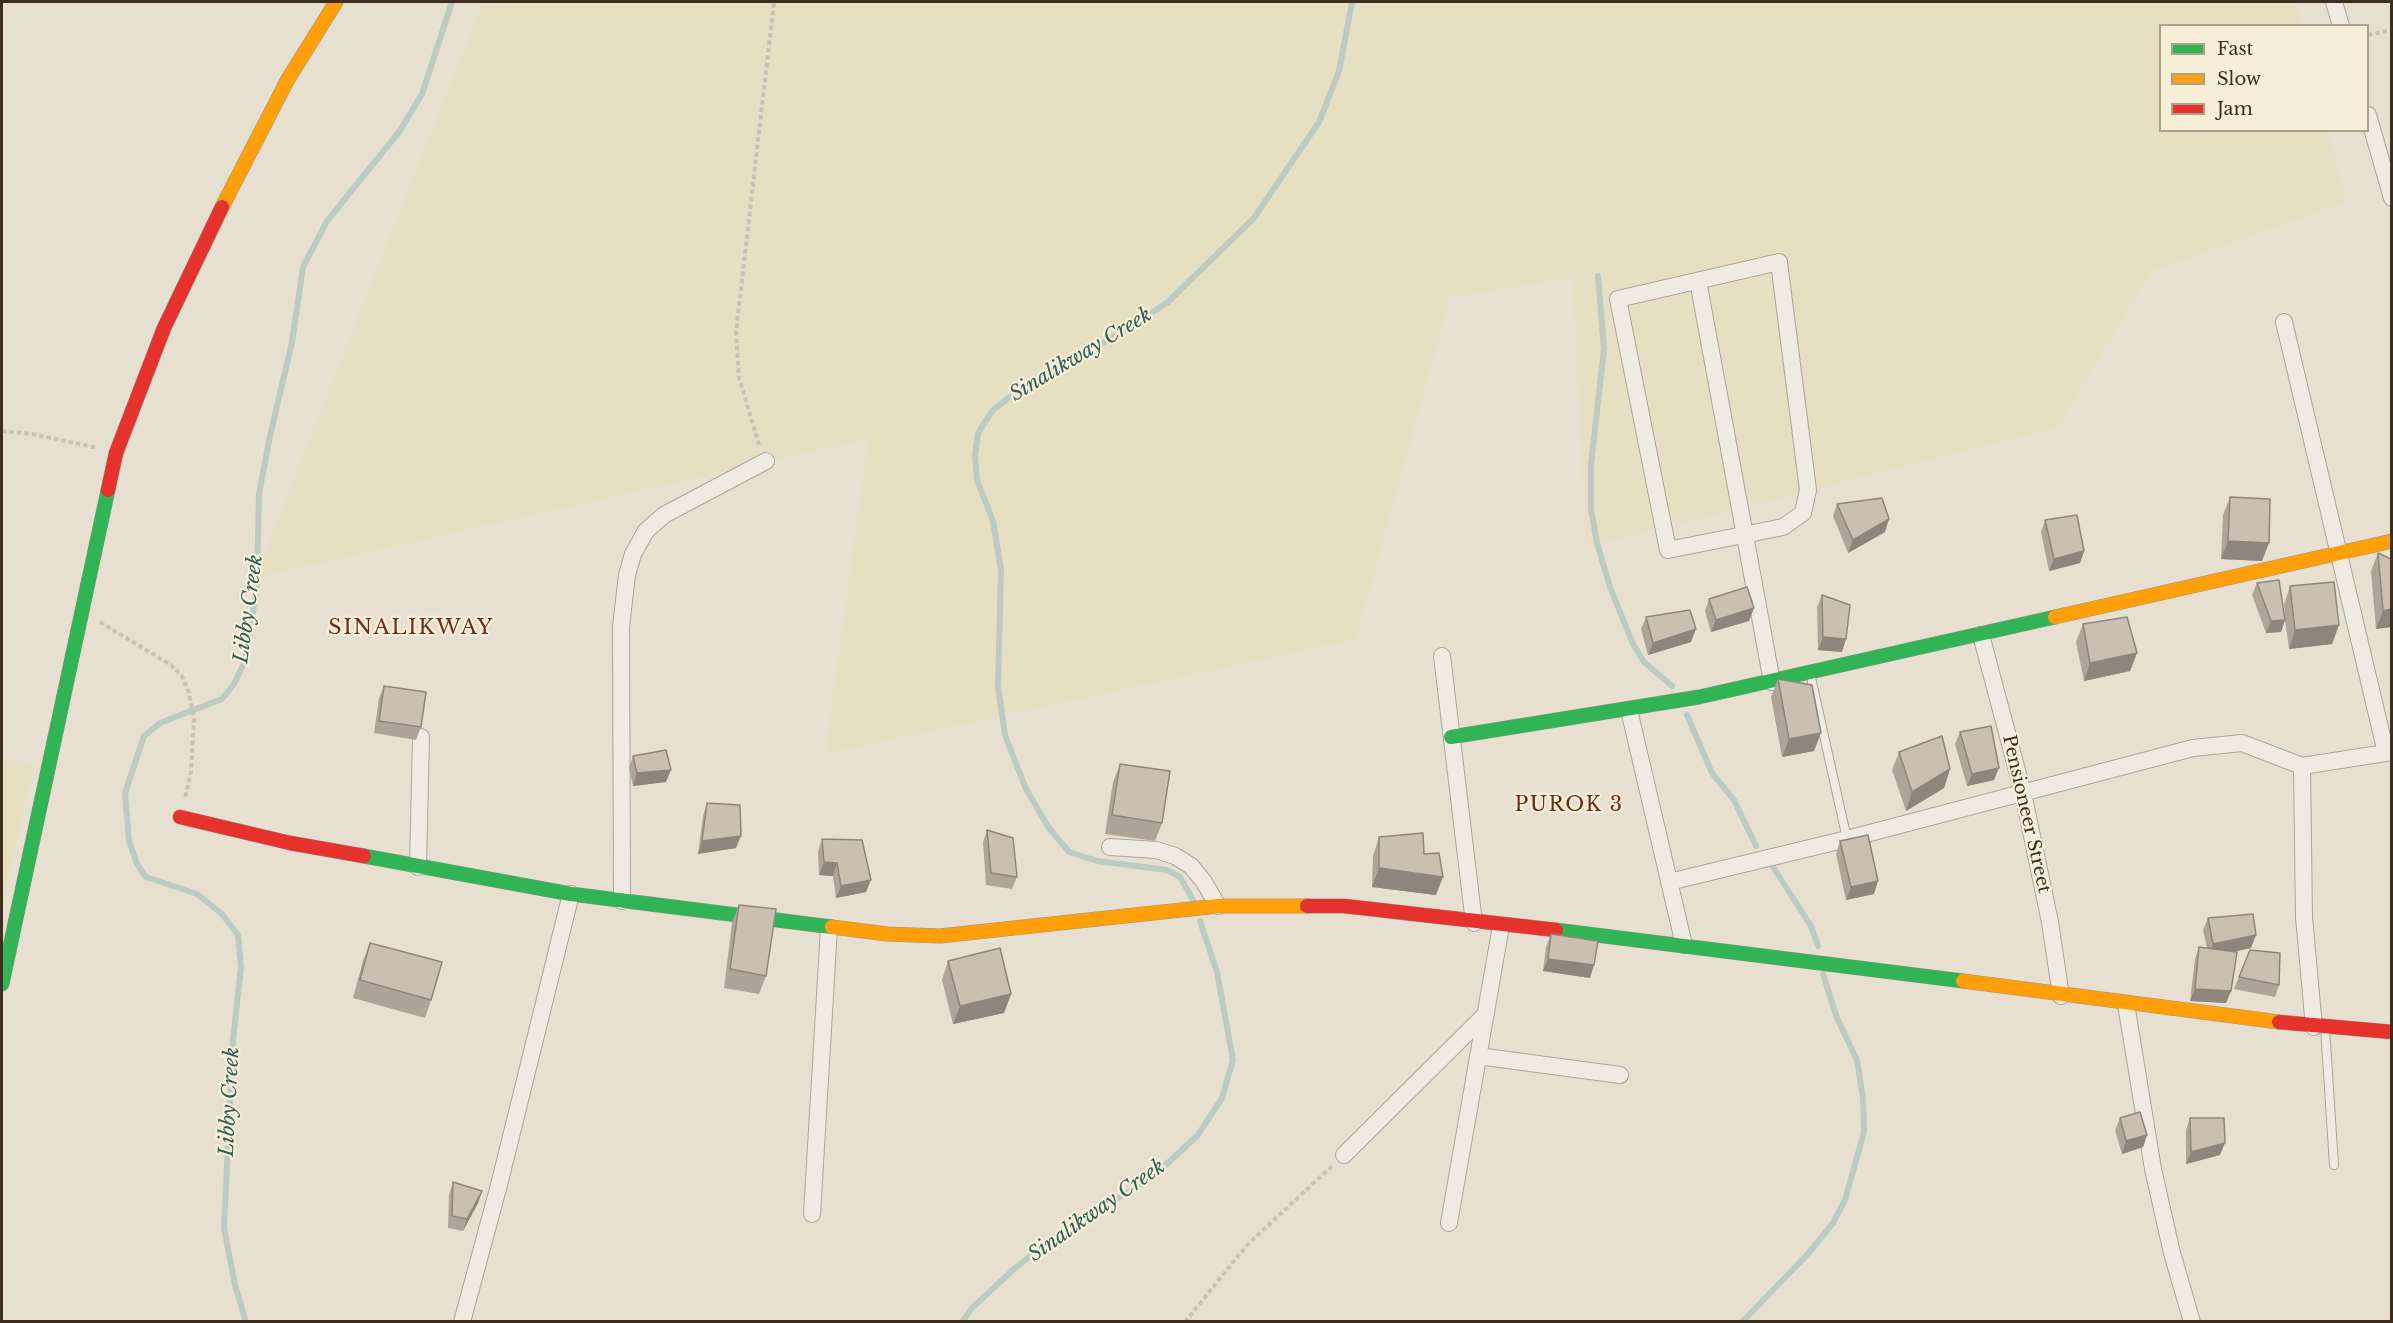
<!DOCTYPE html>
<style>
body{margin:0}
#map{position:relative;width:2393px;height:1323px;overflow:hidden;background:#e7e0d1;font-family:"Libre Baskerville",serif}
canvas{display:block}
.frame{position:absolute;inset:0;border:3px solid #3d2e20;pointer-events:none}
.legend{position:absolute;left:2159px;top:24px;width:210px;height:108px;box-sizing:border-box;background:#f7eed8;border:2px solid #ada18e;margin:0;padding:8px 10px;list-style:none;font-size:18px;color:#3d2e20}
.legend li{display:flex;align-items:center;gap:12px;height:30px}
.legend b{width:30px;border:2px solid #ada18e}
</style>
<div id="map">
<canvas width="2393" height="1323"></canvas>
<div class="frame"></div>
<ul class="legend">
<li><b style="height:8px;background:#30b455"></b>Fast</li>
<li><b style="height:8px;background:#ff9f0a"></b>Slow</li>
<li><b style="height:8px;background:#e5322d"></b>Jam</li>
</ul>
</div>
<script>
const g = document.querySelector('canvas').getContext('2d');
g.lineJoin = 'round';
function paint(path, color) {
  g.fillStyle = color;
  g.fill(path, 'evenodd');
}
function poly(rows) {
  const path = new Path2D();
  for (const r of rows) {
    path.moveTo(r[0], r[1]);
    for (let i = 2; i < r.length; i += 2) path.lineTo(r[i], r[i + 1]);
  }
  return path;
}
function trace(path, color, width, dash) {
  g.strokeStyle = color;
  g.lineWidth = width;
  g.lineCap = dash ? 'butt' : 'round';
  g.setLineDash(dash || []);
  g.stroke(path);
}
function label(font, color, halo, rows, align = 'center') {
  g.font = font + ' "Libre Baskerville",serif';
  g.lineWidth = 4.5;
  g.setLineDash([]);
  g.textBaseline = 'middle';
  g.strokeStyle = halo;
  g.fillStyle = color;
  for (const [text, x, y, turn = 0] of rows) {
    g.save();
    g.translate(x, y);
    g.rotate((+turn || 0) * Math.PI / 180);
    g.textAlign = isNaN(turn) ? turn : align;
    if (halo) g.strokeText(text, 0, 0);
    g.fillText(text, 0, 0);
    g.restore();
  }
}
paint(poly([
 [483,2,2296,2,2302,25,2160,26,2160,130,2328,131,2346,202,2152,271,2058,428,1586,547,1572,277,1450,298,1356,639,825,754,868,439,254,578],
 [2,758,34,765,2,908]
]), '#e6dfc2');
trace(poly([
 [1598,276,1604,349,1591,464,1591,509,1597,543,1610,587,1633,644,1644,662,1672,686],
 [1687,715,1712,773,1734,800,1756,846],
 [1773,867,1811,926,1818,946],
 [1194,902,1180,877,1167,870,1097,861,1069,852,1049,828,1026,789,1005,735,998,686,1001,570,993,521,977,480,975,456,978,433,993,410,1024,386,1121,333,1168,302,1254,218,1319,122,1339,71,1352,2],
 [246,1322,235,1285,224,1228,233,1040,241,967,238,935,222,914,197,894,146,877,137,864,129,841,125,793,144,736,160,723,222,699,234,684,244,663,250,635,257,583,259,494,270,436,292,342,303,267,327,221,399,132,422,94,452,2],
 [962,1322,972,1308,1014,1269,1053,1238,1154,1176,1198,1135,1222,1098,1233,1060,1217,972,1200,921],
 [1742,1322,1806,1256,1833,1223,1845,1200,1864,1132,1863,1098,1857,1060,1837,1018,1823,974]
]), '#bcccc2', 6);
const lane = poly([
 [1810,673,1847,839],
 [2325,1028,2334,1165]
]);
const street = poly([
 [2334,2,2341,26],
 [2368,115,2392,198],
 [1779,262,1808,490,1803,513,1783,527,1668,550,1618,299,1779,262],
 [1698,281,1772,682],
 [2284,322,2386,753],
 [1981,635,2023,793,2050,922,2061,996],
 [1442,656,1474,923],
 [1629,710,1684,945],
 [2302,766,2304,917,2314,1027],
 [1110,847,1156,850,1175,856,1191,866,1204,882,1218,906],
 [418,867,421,737],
 [1669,882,1847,839,2193,748,2242,743,2302,766,2392,752],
 [622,901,621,627,627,575,633,554,646,531,664,515,766,461],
 [2126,1004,2153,1169,2172,1253,2192,1322],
 [1478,1056,1620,1075],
 [1344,1155,1486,1014],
 [812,1214,829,928],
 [1449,1223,1501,926],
 [462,1322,499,1185,571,894]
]);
const fast = poly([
 [1451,737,1699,697,2055,617],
 [364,856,571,894,832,927],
 [1556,930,1963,981],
 [2,984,108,490]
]);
const slow = poly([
 [222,207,288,79,336,2],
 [2055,617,2392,541],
 [832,927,887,934,940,936,1218,906,1307,906],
 [1963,981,2279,1022]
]);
const jam = poly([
 [108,490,116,453,164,328,222,207],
 [180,817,290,843,364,856],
 [1307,906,1344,906,1556,930],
 [2279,1022,2392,1032]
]);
trace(lane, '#ada599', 10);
trace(street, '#ada599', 18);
trace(fast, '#9c958a', 15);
trace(slow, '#9c958a', 15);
trace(jam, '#9c958a', 15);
trace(poly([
 [2368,35,2392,30],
 [2,431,32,434,98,448],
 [759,445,739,378,736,332,774,2],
 [100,622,171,665,182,676,189,693,194,719,191,772,185,798],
 [1185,1322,1247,1245,1332,1166]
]), '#c8c2b9', 4, [4.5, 3]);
trace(lane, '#efebe3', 8);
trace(street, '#efebe3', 16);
trace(fast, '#30b455', 14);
trace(slow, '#ff9f0a', 14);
trace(jam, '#e5322d', 14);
paint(poly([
 [2230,497,2262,561,2221,559,2223,515],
 [1837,504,1885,532,1848,553,1833,516],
 [2045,520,2084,551,2080,563,2049,571,2041,532],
 [2378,553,2391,559,2391,627,2376,629,2371,571],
 [2257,583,2285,619,2284,605,2290,586,2339,625,2332,644,2289,649,2285,620,2281,632,2266,633,2252,595],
 [1822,595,1842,652,1818,650,1817,607],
 [1709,599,1749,621,1711,632,1705,611],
 [1646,617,1691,642,1648,655,1641,629],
 [2083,624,2137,653,2130,671,2084,681,2076,642],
 [1778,679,1814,751,1782,757,1771,697],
 [384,686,421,727,416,740,374,733,379,698],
 [1960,732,1994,780,1967,786,1955,744],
 [1899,752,1950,769,1944,788,1906,811,1892,770],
 [633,756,666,782,633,786,629,768],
 [1120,764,1162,823,1155,841,1105,834,1113,782],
 [707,803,736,848,698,854,703,816],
 [987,830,1017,877,1012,889,986,885,983,842],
 [1379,837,1424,854,1436,895,1372,887,1373,856],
 [822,839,866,892,836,898,833,876,819,875,818,851],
 [1840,841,1874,894,1846,900,1836,854],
 [739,905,766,976,759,994,724,988,732,923],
 [2208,918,2251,948,2232,952,2231,991,2226,1003,2190,1001,2195,959,2199,947,2207,948,2203,930],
 [1551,934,1590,978,1543,971,1546,947],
 [370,943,431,1000,425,1018,353,998,363,961],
 [2250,950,2279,985,2275,997,2234,989],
 [948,961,1011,994,1004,1013,953,1024,942,980],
 [2120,1118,2147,1135,2143,1147,2122,1154,2115,1130],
 [2190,1118,2220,1155,2186,1164,2186,1130],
 [453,1182,482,1191,478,1203,463,1231,448,1228,449,1195]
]), '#afa499');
paint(poly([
 [1889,519,1885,532,1848,553,1853,540],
 [2228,541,2269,543,2262,561,2221,559],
 [2084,551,2080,563,2049,571,2054,559],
 [1754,608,1749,621,1711,632,1716,620],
 [2391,609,2391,627,2376,629,2383,611],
 [2285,620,2281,632,2266,633,2271,621],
 [2339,625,2332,644,2289,649,2295,630],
 [1696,629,1691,642,1648,655,1653,643],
 [1823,637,1846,639,1842,652,1818,650],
 [2137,653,2130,671,2084,681,2090,663],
 [1821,733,1814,751,1782,757,1789,739],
 [1999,768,1994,780,1967,786,1972,774],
 [1950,769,1944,788,1906,811,1912,792],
 [671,770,666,782,633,786,637,773],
 [741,836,736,848,698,854,702,841],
 [824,862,837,863,833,876,819,875],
 [1379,868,1443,877,1436,895,1372,887],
 [871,880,866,892,836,898,841,886],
 [1878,881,1874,894,1846,900,1851,887],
 [2256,935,2251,948,2209,957,2213,944],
 [1548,959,1594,965,1590,978,1543,971],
 [2195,989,2231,991,2226,1003,2190,1001],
 [1011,994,1004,1013,953,1024,960,1006],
 [2147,1135,2143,1147,2122,1154,2126,1141],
 [2225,1143,2220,1155,2186,1164,2191,1152],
 [482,1191,478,1203,463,1231,467,1219]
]), '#8e867d');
const building = poly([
 [2230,497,2270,499,2269,543,2228,541,2230,497],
 [1882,498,1889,519,1853,540,1837,504,1882,498],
 [2077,515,2084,551,2054,559,2045,520,2077,515],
 [2378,553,2391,559,2391,609,2383,611,2378,553],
 [2279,580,2285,620,2271,621,2257,583,2279,580],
 [2334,582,2339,625,2295,630,2290,586,2334,582],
 [1747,587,1754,608,1716,620,1709,599,1747,587],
 [1822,595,1850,605,1846,639,1823,637,1822,595],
 [1690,610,1696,629,1653,643,1646,617,1690,610],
 [2127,617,2137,653,2090,663,2083,624,2127,617],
 [1778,679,1812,685,1821,733,1789,739,1778,679],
 [384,686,426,692,421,727,379,721,384,686],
 [1991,726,1999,768,1972,774,1960,732,1991,726],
 [1942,736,1950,769,1912,792,1899,752,1942,736],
 [666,750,671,770,637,773,633,756,666,750],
 [1120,764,1170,771,1162,823,1112,815,1120,764],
 [707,803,740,805,741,836,702,841,707,803],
 [987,830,1013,838,1017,877,991,873,987,830],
 [1423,833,1424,854,1439,853,1443,877,1379,868,1379,837,1423,833],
 [1868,835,1878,881,1851,887,1840,841,1868,835],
 [822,839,862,840,871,880,841,886,837,863,824,862,822,839],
 [739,905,776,909,766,976,730,969,739,905],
 [2253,914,2256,935,2213,944,2208,918,2253,914],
 [1551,934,1598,941,1594,965,1548,959,1551,934],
 [370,943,442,962,431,1000,360,980,370,943],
 [2199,947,2237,952,2231,991,2195,989,2199,947],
 [1000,948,1011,994,960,1006,948,961,1000,948],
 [2250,950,2280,953,2279,985,2239,977,2250,950],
 [2140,1112,2147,1135,2126,1141,2120,1118,2140,1112],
 [2190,1118,2224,1118,2225,1143,2191,1152,2190,1118],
 [453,1182,482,1191,467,1219,452,1216,453,1182]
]);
paint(building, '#cbbfb2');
trace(building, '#8e867d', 1.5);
label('18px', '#3d2e20', '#f7eed8', [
 ["Pensioneer Street",2026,814,77]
]);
label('italic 20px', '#2f5d5a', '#f7eed8', [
 ["Sinalikway Creek",1081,355,-31],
 ["Libby Creek",249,609,-82],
 ["Libby Creek",230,1102,-87],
 ["Sinalikway Creek",1097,1211,-35]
]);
g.letterSpacing = '1.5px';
label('20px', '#6b2e1e', '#f7eed8', [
 ["PUROK 3",1569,805]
]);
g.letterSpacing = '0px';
g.letterSpacing = '1.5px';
label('21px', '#6b2e1e', '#f7eed8', [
 ["SINALIKWAY",411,628]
]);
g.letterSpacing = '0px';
</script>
